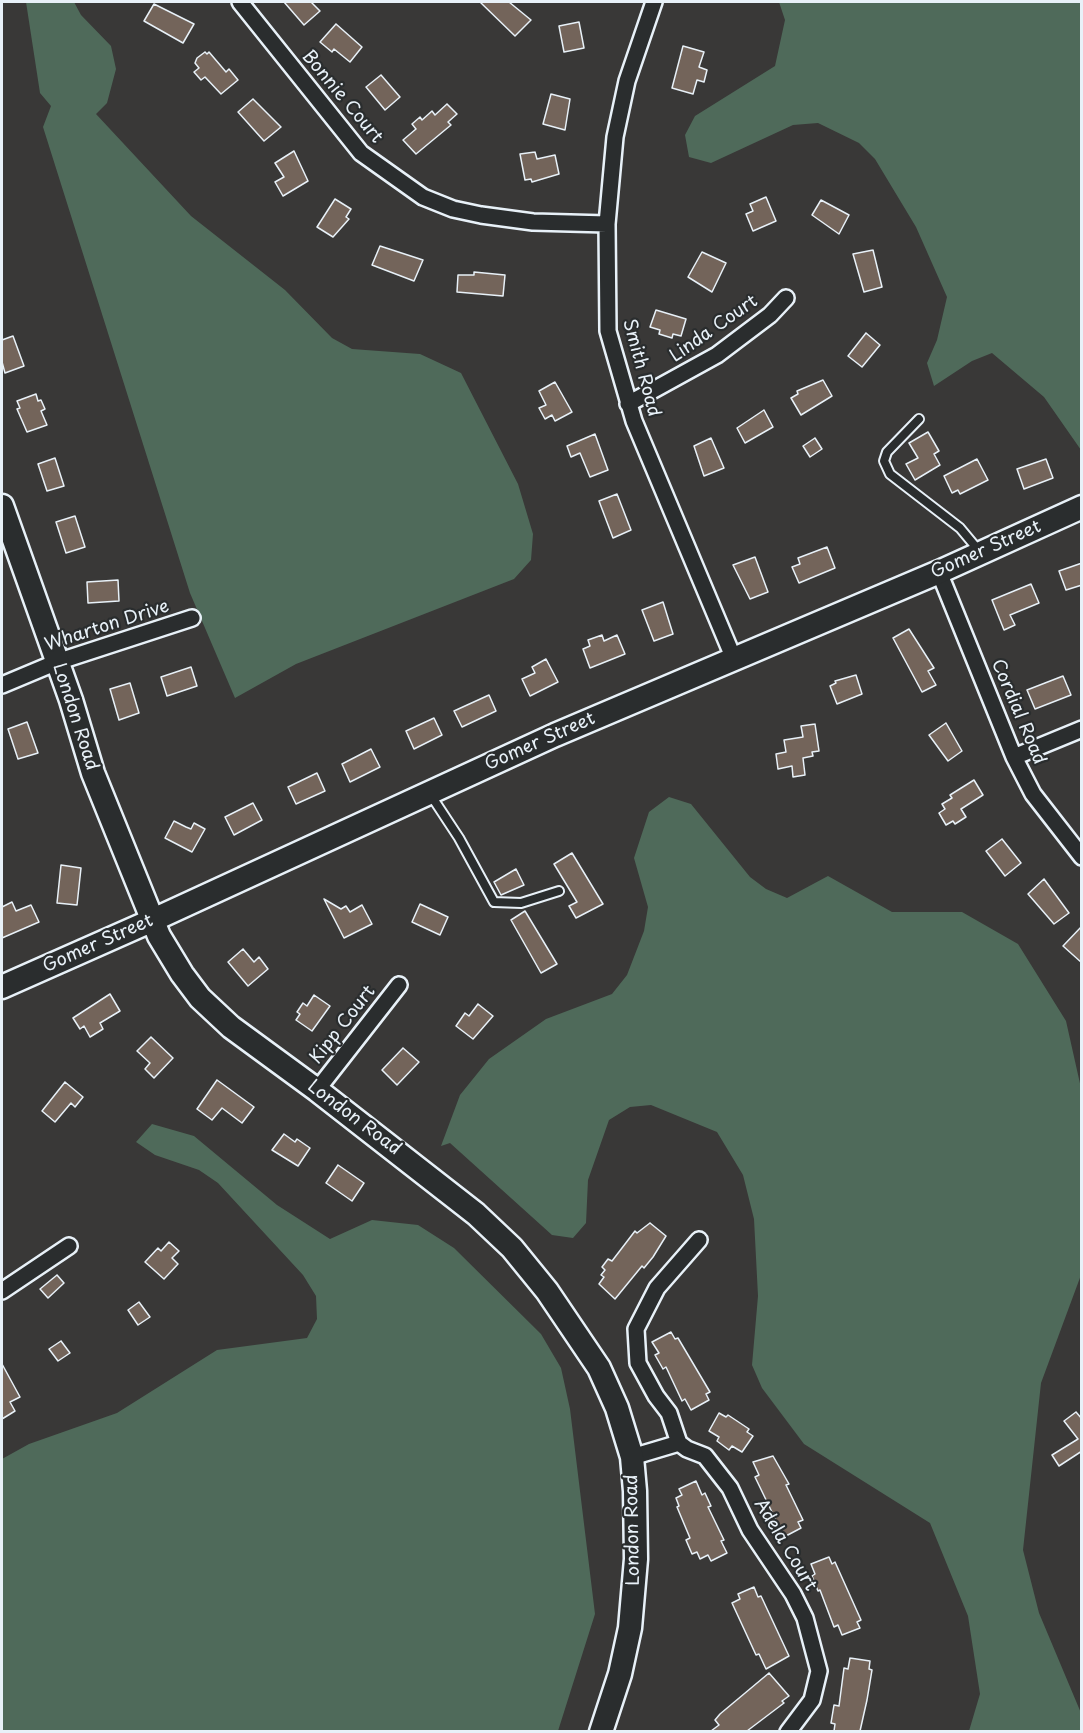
<!DOCTYPE html>
<style>
body{margin:0}
#map{position:relative;width:1083px;height:1733px;overflow:hidden;background:#393837;font-family:"Playpen Sans",sans-serif}
canvas{display:block}
.frame{position:absolute;inset:0;border:3px solid #e8f1f8;pointer-events:none}
</style>
<div id="map">
<canvas width="1083" height="1733"></canvas>
<div class="frame"></div>
</div>
<script>
const g = document.querySelector('canvas').getContext('2d');
g.lineJoin = 'round';
function paint(path, color) {
  g.fillStyle = color;
  g.fill(path, 'evenodd');
}
function poly(rows) {
  const path = new Path2D();
  for (const r of rows) {
    path.moveTo(r[0], r[1]);
    for (let i = 2; i < r.length; i += 2) path.lineTo(r[i], r[i + 1]);
  }
  return path;
}
function trace(path, color, width, dash) {
  g.strokeStyle = color;
  g.lineWidth = width;
  g.lineCap = dash ? 'butt' : 'round';
  g.setLineDash(dash || []);
  g.stroke(path);
}
function label(font, color, halo, rows, align = 'center') {
  g.font = font + ' "Playpen Sans",sans-serif';
  g.lineWidth = 4.5;
  g.setLineDash([]);
  g.textBaseline = 'middle';
  g.strokeStyle = halo;
  g.fillStyle = color;
  for (const [text, x, y, turn = 0] of rows) {
    g.save();
    g.translate(x, y);
    g.rotate((+turn || 0) * Math.PI / 180);
    g.textAlign = isNaN(turn) ? turn : align;
    if (halo) g.strokeText(text, 0, 0);
    g.fillText(text, 0, 0);
    g.restore();
  }
}
paint(poly([
 [26,2,74,2,81,15,111,46,116,69,107,103,96,114,191,216,285,290,332,338,352,349,420,354,461,373,518,484,533,534,531,560,514,579,296,664,235,698,190,593,43,127,51,106,40,93],
 [779,2,1081,2,1081,450,1044,397,992,353,972,361,934,386,927,363,937,340,947,297,916,227,875,159,859,143,818,123,793,125,711,163,689,157,685,135,695,116,775,66,785,20],
 [669,797,691,804,750,877,766,889,787,898,828,876,892,912,962,912,1018,944,1066,1021,1081,1088,1081,1275,1041,1383,1023,1550,1039,1613,1081,1713,1081,1731,969,1731,980,1694,968,1616,930,1523,804,1444,762,1388,752,1365,758,1296,754,1219,743,1175,717,1132,651,1105,630,1107,609,1120,588,1180,586,1223,573,1238,552,1235,450,1143,441,1146,460,1095,489,1059,546,1019,612,994,627,975,644,931,648,907,634,858,649,812],
 [152,1124,194,1136,277,1205,330,1239,372,1220,418,1225,454,1248,541,1334,561,1368,570,1409,595,1614,558,1731,2,1731,2,1459,29,1444,117,1413,217,1350,307,1338,317,1319,316,1296,303,1275,218,1183,199,1170,155,1155,136,1142]
]), '#4f6a5a');
const building = poly([
 [284,2,311,2,320,11,304,25,284,2],
 [480,2,509,2,531,20,515,36,480,2],
 [154,4,194,24,183,43,144,21,154,4],
 [579,22,584,48,564,52,559,26,579,22],
 [336,24,362,47,350,62,334,49,332,52,320,42,336,24],
 [683,46,704,52,699,67,707,70,704,82,697,80,693,94,672,88,683,46],
 [205,52,207,54,209,52,226,72,229,69,238,80,221,94,205,77,201,80,194,72,199,68,195,63,197,58,205,52],
 [381,75,400,97,385,110,366,87,381,75],
 [551,94,570,99,565,130,543,124,551,94],
 [253,99,281,127,264,141,238,112,253,99],
 [447,104,457,114,448,122,451,125,416,154,403,140,416,129,412,124,420,117,422,120,432,111,435,115,447,104],
 [294,151,308,181,283,196,275,182,284,177,275,163,294,151],
 [535,152,537,159,555,155,559,174,532,182,531,179,525,180,520,154,535,152],
 [766,197,776,221,753,231,746,214,753,211,750,204,766,197],
 [335,199,351,209,346,217,349,219,333,237,317,227,335,199],
 [821,200,849,215,839,234,812,215,821,200],
 [380,246,423,260,414,281,372,265,380,246],
 [873,250,882,287,864,292,853,254,873,250],
 [702,252,726,263,712,292,688,277,702,252],
 [474,272,505,275,503,296,457,292,458,275,474,275,474,272],
 [656,310,686,319,681,336,673,334,672,338,659,334,660,330,650,327,656,310],
 [866,333,880,345,862,367,848,356,866,333],
 [13,336,24,366,5,373,2,362,2,340,13,336],
 [823,380,832,396,801,415,791,398,798,394,797,391,823,380],
 [555,382,572,412,555,421,552,415,545,419,539,408,546,405,539,391,555,382],
 [36,394,38,401,41,400,45,409,41,411,47,425,27,432,17,409,20,408,17,401,36,394],
 [764,410,773,427,745,443,737,428,764,410],
 [928,432,939,451,934,454,940,465,915,480,906,464,918,458,909,443,928,432],
 [595,434,608,470,590,477,580,453,571,457,567,446,595,434],
 [711,438,724,468,704,476,694,446,711,438],
 [815,438,822,449,810,457,803,446,815,438],
 [55,458,64,486,47,491,38,464,55,458],
 [977,459,988,480,960,494,958,490,952,493,944,476,977,459],
 [1046,459,1053,478,1024,489,1017,469,1046,459],
 [617,494,631,530,613,538,599,501,617,494],
 [75,516,85,547,66,553,56,522,75,516],
 [827,547,835,568,799,583,792,567,800,564,798,558,827,547],
 [755,557,768,592,750,599,733,565,755,557],
 [1082,563,1082,585,1066,590,1059,571,1082,563],
 [118,580,119,601,88,603,87,582,118,580],
 [1031,584,1039,603,1010,615,1015,625,1004,630,992,600,1031,584],
 [663,602,673,634,654,641,642,610,663,602],
 [909,629,934,668,928,671,936,685,922,692,893,638,909,629],
 [602,635,604,641,617,635,625,654,590,668,583,649,590,646,588,640,602,635],
 [546,659,558,682,530,696,522,679,535,673,532,667,546,659],
 [191,667,197,686,167,696,161,677,191,667],
 [856,675,862,694,837,704,830,686,836,683,835,681,856,675],
 [1063,676,1071,695,1035,709,1027,690,1063,676],
 [130,683,139,713,119,720,110,689,130,683],
 [489,695,496,711,462,727,454,711,489,695],
 [434,718,442,735,414,749,406,731,434,718],
 [27,722,38,753,18,759,8,729,27,722],
 [946,723,962,751,948,761,929,735,946,723],
 [815,724,819,751,812,752,813,756,803,758,805,775,793,777,792,766,778,769,776,754,786,752,784,740,803,737,801,726,815,724],
 [371,749,380,767,350,782,342,764,371,749],
 [317,773,325,791,296,804,288,787,317,773],
 [974,780,983,795,961,809,966,817,955,824,953,821,946,825,939,813,945,809,942,804,952,798,950,795,974,780],
 [253,803,262,820,234,835,225,817,253,803],
 [174,821,186,827,191,829,194,823,205,829,192,852,165,838,174,821],
 [1002,839,1021,863,1005,876,986,851,1002,839],
 [572,853,603,904,576,918,569,906,577,902,554,864,572,853],
 [61,865,81,868,77,905,57,903,61,865],
 [516,869,524,885,501,895,494,882,516,869],
 [1044,879,1069,913,1054,924,1028,894,1044,879],
 [324,899,341,909,346,906,350,912,362,905,372,924,344,938,324,899],
 [12,902,16,911,31,905,39,922,2,938,2,907,12,902],
 [420,904,448,917,440,935,412,922,420,904],
 [525,911,557,964,541,973,511,920,525,911],
 [1082,926,1082,963,1063,946,1082,926],
 [243,949,254,962,259,957,268,969,248,986,228,962,243,949],
 [110,994,120,1011,100,1023,103,1029,90,1037,84,1026,80,1029,73,1018,110,994],
 [314,995,330,1006,312,1031,296,1020,300,1014,297,1012,303,1003,307,1006,314,995],
 [478,1004,493,1016,473,1039,456,1026,465,1013,469,1016,478,1004],
 [151,1037,173,1058,154,1078,145,1069,150,1063,137,1051,151,1037],
 [403,1048,419,1062,397,1085,382,1070,403,1048],
 [217,1080,254,1107,242,1123,222,1108,212,1120,197,1109,217,1080],
 [65,1082,83,1097,75,1107,71,1103,55,1122,42,1111,65,1082],
 [284,1134,295,1142,297,1139,310,1148,298,1166,272,1150,284,1134],
 [338,1165,364,1183,352,1201,326,1183,338,1165],
 [650,1223,666,1236,653,1257,644,1268,642,1266,615,1299,599,1284,604,1277,601,1275,605,1270,602,1267,608,1259,612,1261,635,1231,637,1233,650,1223],
 [169,1242,179,1251,172,1258,178,1264,164,1279,145,1262,158,1248,161,1251,169,1242],
 [57,1275,64,1283,48,1298,40,1289,57,1275],
 [139,1302,150,1317,138,1325,128,1310,139,1302],
 [671,1332,675,1339,678,1338,710,1392,706,1394,709,1400,691,1410,685,1399,682,1401,666,1367,663,1369,655,1355,659,1353,652,1342,671,1332],
 [61,1341,70,1353,58,1361,49,1349,61,1341],
 [2,1364,20,1397,10,1402,15,1411,2,1419,2,1364],
 [1076,1412,1082,1419,1082,1451,1059,1466,1052,1455,1078,1439,1064,1421,1076,1412],
 [719,1413,726,1417,728,1415,749,1429,747,1432,753,1436,742,1452,732,1446,729,1450,717,1441,719,1437,709,1431,719,1413],
 [773,1456,789,1484,786,1485,803,1520,798,1522,801,1528,784,1537,755,1477,759,1475,753,1462,773,1456],
 [696,1481,702,1495,705,1493,711,1506,708,1507,724,1540,721,1541,727,1553,711,1561,708,1555,700,1559,697,1552,692,1554,686,1540,690,1538,677,1507,679,1506,676,1498,682,1495,679,1489,696,1481],
 [829,1557,832,1564,835,1562,861,1620,857,1622,860,1628,842,1635,838,1625,834,1627,820,1590,818,1591,812,1576,815,1574,811,1564,829,1557],
 [754,1587,758,1597,761,1596,789,1656,766,1669,759,1654,756,1655,732,1603,740,1599,738,1594,754,1587],
 [850,1658,870,1661,869,1669,872,1670,867,1700,860,1731,834,1731,835,1724,831,1723,834,1705,839,1706,844,1668,848,1669,850,1658],
 [769,1673,789,1696,782,1701,784,1703,747,1731,711,1731,719,1725,715,1720,720,1714,769,1673]
]);
paint(building, '#73645a');
trace(building, '#e8f1f8', 1.5);
const lane = poly([
 [919,419,887,452,884,461,890,474,960,528,980,552],
 [430,794,459,838,494,902,521,903,559,891]
]);
const street = poly([
 [240,2,361,153,423,197,453,209,481,215,533,222,607,224],
 [654,2,627,81,615,137,607,224,608,331,634,421,734,659],
 [628,404,717,355,770,315,786,298],
 [939,572,1014,757,1033,794,1082,857],
 [2,685,57,662,192,618],
 [1014,757,1082,729],
 [317,1090,399,985],
 [2,1291,69,1246],
 [679,1443,669,1413,656,1396,638,1363,636,1329,657,1288,699,1240],
 [632,1457,679,1443,687,1449,705,1456,730,1488,750,1530,793,1594,805,1618,819,1671,812,1700,788,1732]
]);
const secondary = poly([
 [2,506,71,700,93,773,159,936,182,974,200,998,231,1027,317,1090,476,1214,512,1248,547,1291,599,1368,617,1408,632,1457,635,1491,636,1559,630,1628,620,1674,601,1732],
 [2,987,153,920,555,735,939,572,1082,507]
]);
trace(lane, '#e8f1f8', 12);
trace(street, '#e8f1f8', 20);
trace(secondary, '#e8f1f8', 27);
trace(lane, '#2a2d2e', 8);
trace(street, '#2a2d2e', 15);
trace(secondary, '#2a2d2e', 22);
label('18px', '#e8f1f8', '#2a2d2e', [
 ["Bonnie Court",342,97,50],
 ["Linda Court",714,329,-35],
 ["Smith Road",641,368,75],
 ["Gomer Street",986,550,-24],
 ["Wharton Drive",107,626,-18],
 ["Cordial Road",1018,712,67],
 ["London Road",75,717,72],
 ["Gomer Street",540,742,-24],
 ["Gomer Street",98,944,-24],
 ["Kipp Court",343,1025,-52],
 ["London Road",354,1118,37],
 ["London Road",633,1530,-91],
 ["Adela Court",785,1545,59]
]);
</script>
